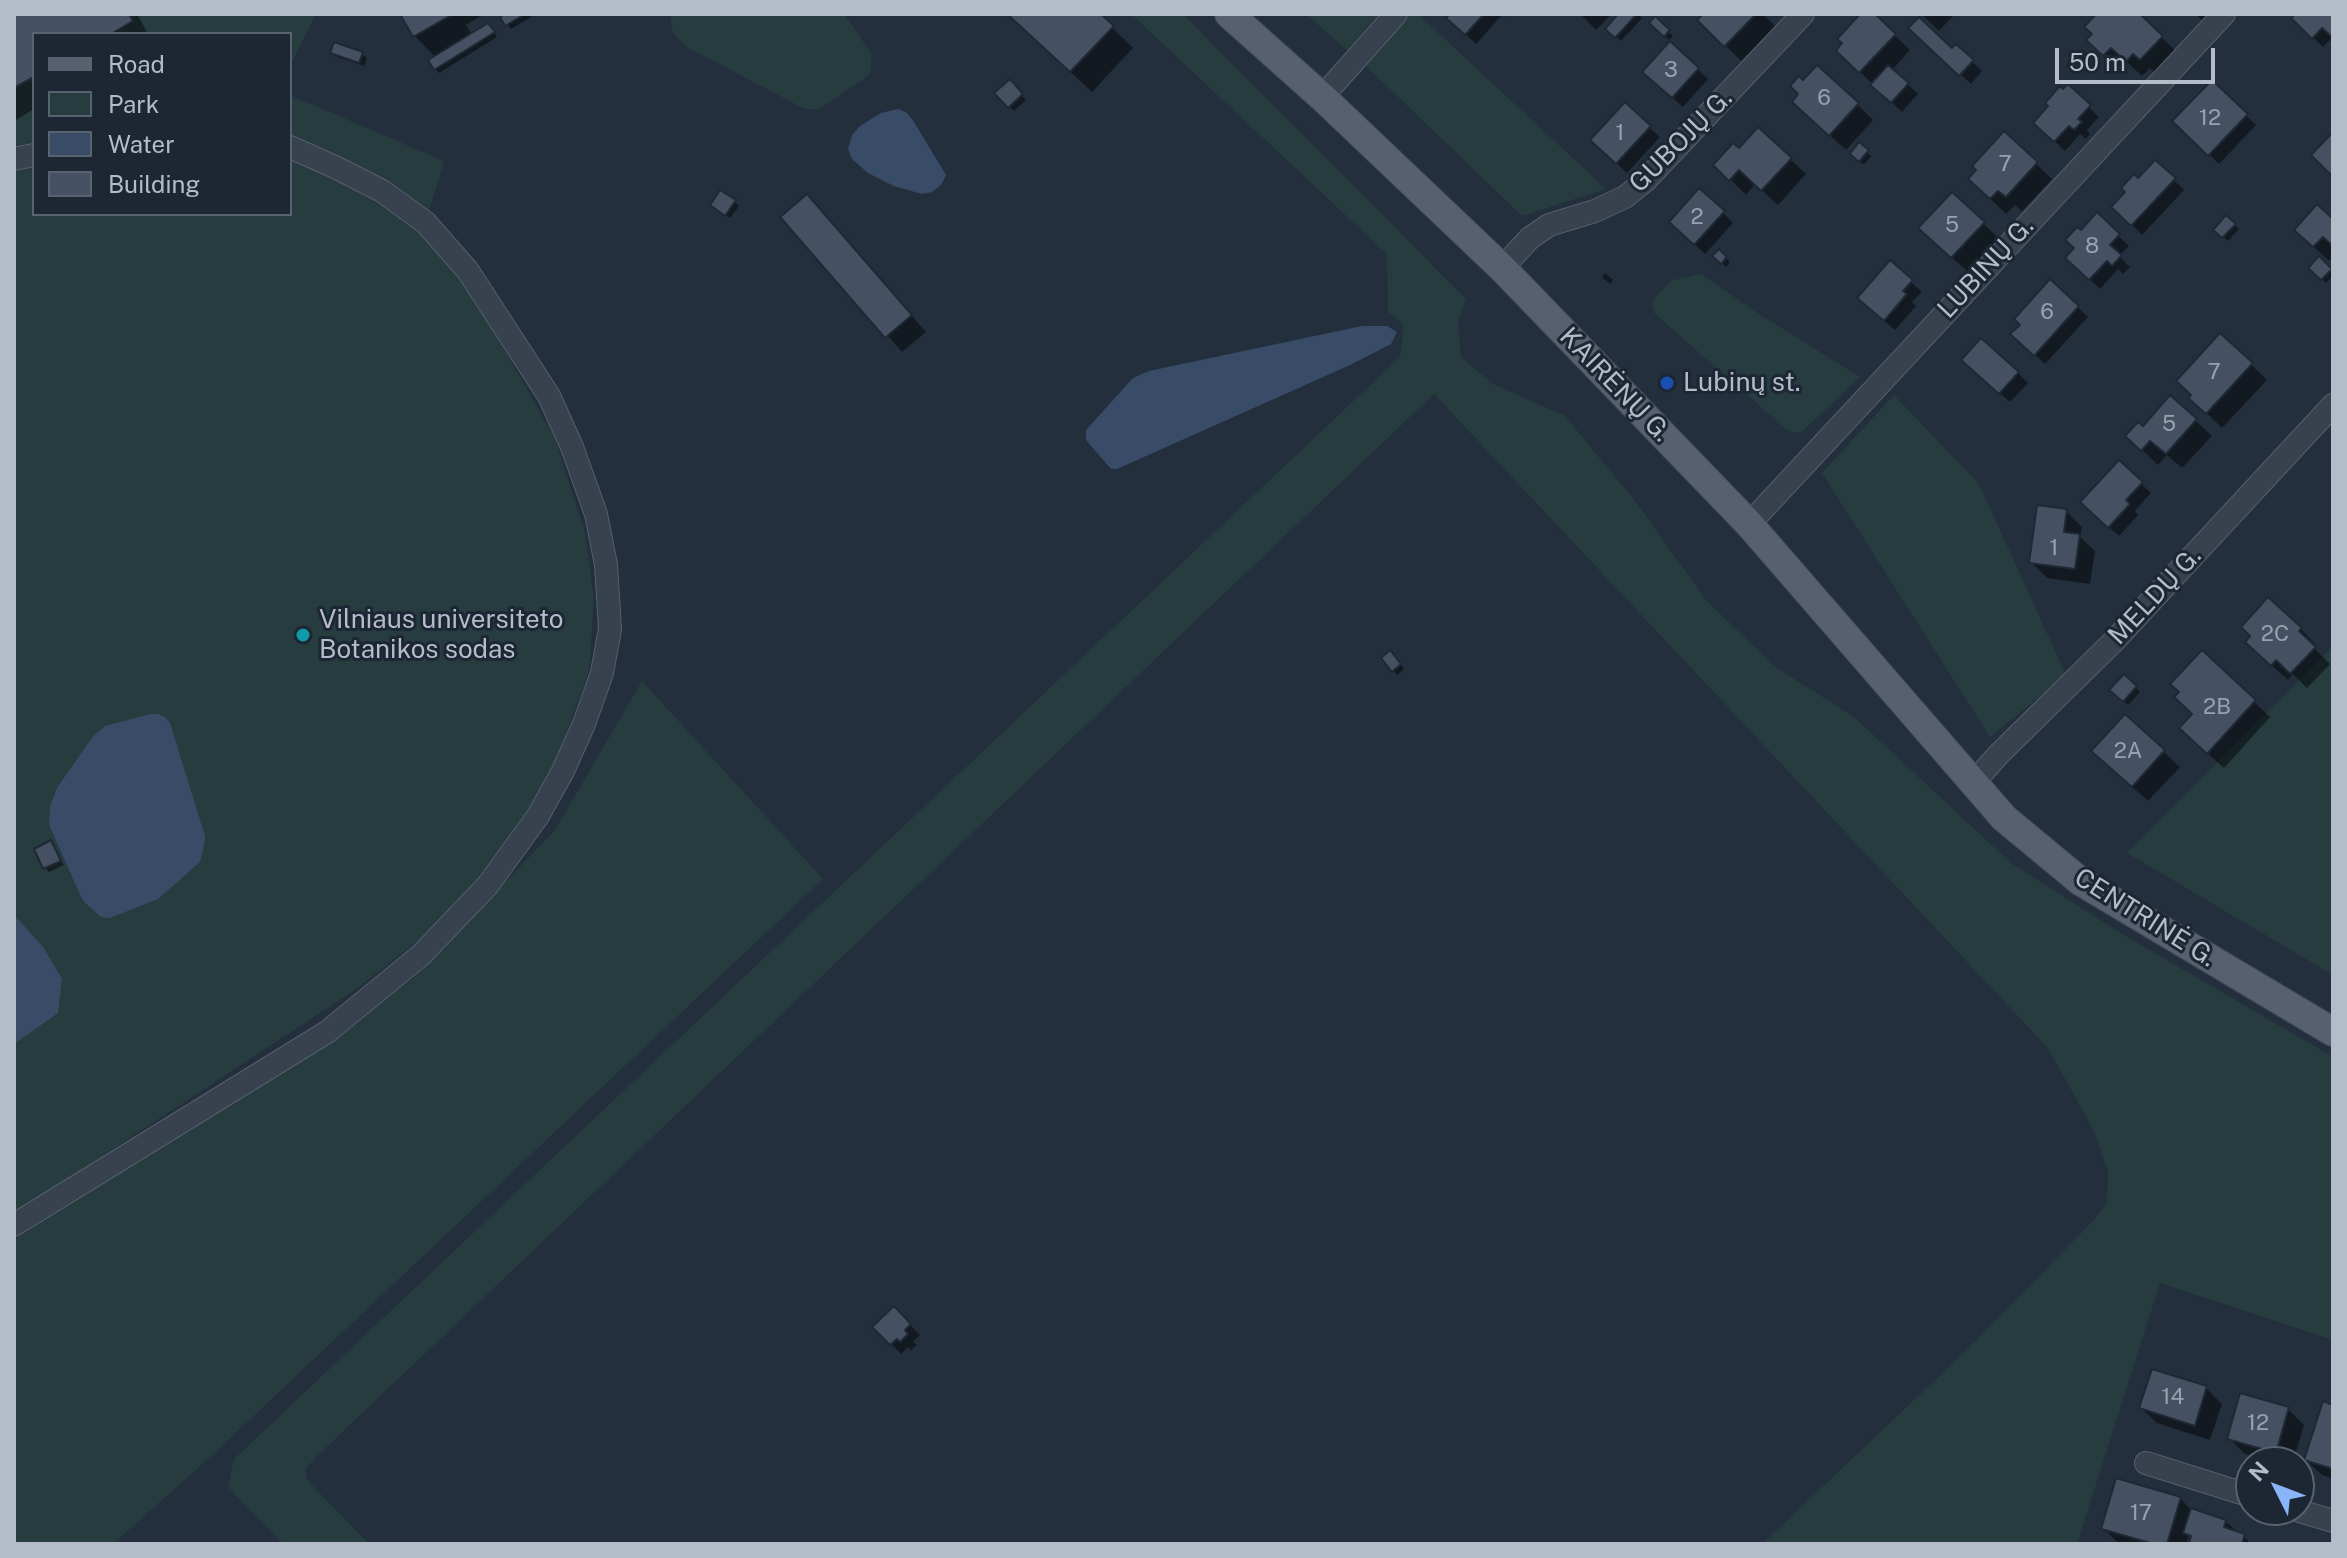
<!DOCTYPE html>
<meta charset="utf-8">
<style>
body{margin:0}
#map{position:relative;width:2347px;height:1558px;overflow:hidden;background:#242f3e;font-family:"Public Sans",sans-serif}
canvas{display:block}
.frame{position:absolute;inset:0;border:16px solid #b4bcc9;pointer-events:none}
.legend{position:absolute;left:32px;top:32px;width:260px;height:184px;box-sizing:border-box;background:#1d2633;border:2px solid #59626f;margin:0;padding:10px 14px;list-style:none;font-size:24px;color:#b4bcc9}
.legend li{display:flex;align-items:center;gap:16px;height:40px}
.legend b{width:40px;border:2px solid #59626f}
.north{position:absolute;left:2235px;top:1446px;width:80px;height:80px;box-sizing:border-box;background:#1d2633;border:2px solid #59626f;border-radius:50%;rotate:312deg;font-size:22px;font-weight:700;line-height:32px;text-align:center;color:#b4bcc9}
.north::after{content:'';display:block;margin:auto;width:28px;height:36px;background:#8ab4f8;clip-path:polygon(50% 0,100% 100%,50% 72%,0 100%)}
.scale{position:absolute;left:2055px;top:48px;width:160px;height:36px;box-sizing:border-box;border:4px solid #b4bcc9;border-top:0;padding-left:10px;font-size:24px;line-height:28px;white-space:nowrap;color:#b4bcc9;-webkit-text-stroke:6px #1d2633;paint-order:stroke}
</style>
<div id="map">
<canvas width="2347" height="1558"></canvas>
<div class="frame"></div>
<ul class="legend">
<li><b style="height:10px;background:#56606e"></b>Road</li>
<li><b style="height:22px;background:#263c3f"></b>Park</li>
<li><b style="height:22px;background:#394c67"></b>Water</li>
<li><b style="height:22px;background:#455162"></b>Building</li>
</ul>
<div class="north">N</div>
<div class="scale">50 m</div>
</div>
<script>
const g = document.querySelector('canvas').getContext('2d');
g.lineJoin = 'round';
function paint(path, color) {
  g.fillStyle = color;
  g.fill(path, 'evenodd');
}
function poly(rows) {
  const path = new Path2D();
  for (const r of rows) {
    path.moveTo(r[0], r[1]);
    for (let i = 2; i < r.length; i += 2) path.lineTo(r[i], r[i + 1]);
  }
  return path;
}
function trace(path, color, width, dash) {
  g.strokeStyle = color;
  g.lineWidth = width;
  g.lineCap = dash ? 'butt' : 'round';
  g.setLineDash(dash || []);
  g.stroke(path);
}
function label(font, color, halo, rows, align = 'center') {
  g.font = font + ' "Public Sans",sans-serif';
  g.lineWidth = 6;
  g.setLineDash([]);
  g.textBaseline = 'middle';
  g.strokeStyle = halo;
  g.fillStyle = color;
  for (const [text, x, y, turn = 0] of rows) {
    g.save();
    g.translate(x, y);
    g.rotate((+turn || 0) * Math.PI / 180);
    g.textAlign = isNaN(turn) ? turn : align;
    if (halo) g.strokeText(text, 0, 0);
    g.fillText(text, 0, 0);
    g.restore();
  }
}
paint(poly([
 [14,14,316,14,290,66,290,34,34,34,34,214,290,214,290,95,444,161,423,231,480,307,555,439,585,532,594,600,589,671,564,740,533,809,488,871,432,930,355,990,14,1214],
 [670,14,844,14,871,53,871,68,868,76,819,109,809,109,801,107,685,46,673,33],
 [1131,14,1183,14,1466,299,1458,322,1461,357,1493,384,1565,416,1635,501,1706,600,1774,666,1854,717,2011,863,2124,935,2333,1057,2333,1340,2160,1283,2077,1544,1762,1544,1969,1348,2091,1223,2107,1203,2108,1172,2094,1131,2048,1048,1434,394,315,1458,305,1470,307,1480,369,1544,283,1544,228,1487,234,1459,1400,357,1404,325,1388,312,1387,254],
 [1306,14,1379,14,1347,50],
 [1410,14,1418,14,1606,189,1522,216,1366,66],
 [1701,274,1759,314,1860,377,1803,431,1793,433,1786,429,1655,314,1652,302,1670,281],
 [1894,395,1979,484,2066,675,1990,737,1822,473],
 [2333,646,2333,975,2127,853],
 [642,681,823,879,208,1459,113,1544,14,1544,14,1240,321,1047,413,978,555,830]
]), '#263c3f');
paint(poly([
 [898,109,907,113,914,122,946,175,941,185,932,192,922,194,894,186,868,173,852,159,848,149,852,135,860,126,881,113],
 [1362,326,1387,326,1397,332,1391,344,1350,365,1117,469,1111,469,1086,440,1086,430,1133,378,1149,371],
 [150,714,158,714,165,717,170,723,205,836,204,846,200,862,158,899,110,918,101,917,83,901,49,825,50,806,57,788,93,736,105,726],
 [14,915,43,947,62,979,58,1013,14,1044]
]), '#394c67');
paint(poly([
 [14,14,137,14,148,34,34,34,34,109,14,121],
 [402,14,484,14,466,25,472,35,493,30,497,37,439,73,435,69,436,58,415,36],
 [509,14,536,14,511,29,502,18],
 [1009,14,1098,14,1133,48,1092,92],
 [1453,14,1509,14,1506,17,1503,14,1476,44,1449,18],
 [1580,14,1612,14,1596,30],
 [1621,14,1638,14,1642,18,1621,41,1608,29],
 [1706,14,1763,14,1775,26,1741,61,1700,20],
 [1863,14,1872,14,1910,50,1892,70,1918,94,1902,112,1854,66],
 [1921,14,1955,14,1939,31],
 [2099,14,2137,14,2177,52,2157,74,2150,68,2142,76,2127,62,2120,70,2089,40,2094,34],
 [2195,14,2212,14,2204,22],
 [2297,14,2333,14,2333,37,2323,47,2293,18],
 [1655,19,1673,36,1669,40,1652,23],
 [1921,38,1952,51,1956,47,1982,71,1971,84],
 [1671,44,1708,79,1683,107,1655,82],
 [333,53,362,54,367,58,364,66,337,57],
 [1010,82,1026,100,1014,111,997,93],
 [2212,82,2256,125,2219,164,2175,121],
 [1803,83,1857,104,1873,120,1846,150,1810,117,1801,94],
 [2068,87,2099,117,2087,130,2090,134,2086,139,2080,134,2065,151,2046,133,2063,92],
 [1625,105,1660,137,1627,173,1602,150],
 [2005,134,2052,179,2022,211,2015,205,2006,214,1970,179],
 [1860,145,1871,156,1864,165,1852,154],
 [1739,150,1790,159,1806,174,1778,205,1755,184,1746,195,1716,165],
 [2139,180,2174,180,2184,190,2142,235,2114,207],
 [734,202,739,206,730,218,717,209],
 [822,212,926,332,902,352,783,217],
 [1723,213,1733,223,1705,254,1681,232],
 [2097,215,2129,246,2119,256,2130,267,2123,274,2118,269,2100,289,2068,258,2076,248,2081,233],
 [2226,218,2239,229,2228,241,2215,230],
 [2333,221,2333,257,2329,261,2312,245],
 [1983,223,1999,239,1968,272,1937,244],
 [1719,251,1730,262,1726,267,1715,256],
 [2319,259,2333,273,2333,276,2326,283,2310,268],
 [1890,263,1922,292,1912,302,1916,306,1895,330,1869,308],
 [1605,273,1613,280,1610,284,1602,277],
 [2051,282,2088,317,2045,364,2013,334,2022,325],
 [2251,364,2267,380,2222,428,2191,398],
 [1974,370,2018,373,2028,383,2010,402],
 [2171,398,2212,436,2182,468,2167,455,2158,465,2128,436,2143,429],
 [2119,463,2151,493,2135,511,2138,515,2119,536,2093,512],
 [2066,511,2082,527,2080,537,2095,551,2090,584,2047,578,2031,562],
 [2301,629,2316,645,2313,647,2330,664,2307,688,2293,674,2288,680,2263,658],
 [2202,653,2270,717,2224,768,2197,744,2194,714],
 [1395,657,1404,669,1397,675,1393,670],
 [2124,677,2140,692,2128,705,2112,690],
 [2125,716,2180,767,2148,801,2110,767],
 [51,843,64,865,49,872,45,868],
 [894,1309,920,1335,913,1342,917,1345,911,1350,908,1347,901,1354,875,1327],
 [2206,1388,2222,1404,2210,1440,2157,1423,2141,1408],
 [2333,1407,2333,1479,2322,1475,2306,1460],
 [2288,1409,2304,1425,2293,1462,2272,1462,2245,1454,2229,1438],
 [2180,1498,2192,1511,2225,1521,2252,1544,2191,1544,2192,1539,2189,1536,2186,1544,2119,1544,2103,1528]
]), '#0007');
const building = poly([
 [14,14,129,14,133,21,111,34,34,34,34,77,14,88,14,14],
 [400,14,453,14,413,37,400,14],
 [505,14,525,14,505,26,500,17,505,14],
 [1007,14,1101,14,1114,26,1070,72,1007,14],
 [1450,14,1484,14,1465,35,1446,18,1450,14],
 [1618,14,1637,14,1615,38,1605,29,1618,14],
 [1703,14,1756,14,1724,47,1697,20,1703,14],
 [1860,14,1875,14,1896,34,1859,73,1836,51,1842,43,1837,39,1860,14],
 [2096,14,2140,14,2163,36,2140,60,2133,54,2126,62,2111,48,2103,56,2086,40,2092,34,2084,27,2096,14],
 [2295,14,2333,14,2333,36,2332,37,2322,28,2312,39,2291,18,2295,14],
 [1655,16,1670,30,1664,37,1649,23,1655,16],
 [1919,17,1952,48,1956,44,1974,60,1959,76,1908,28,1919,17],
 [488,23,495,32,434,70,428,60,488,23],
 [1670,41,1699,68,1672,98,1642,72,1670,41],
 [334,42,363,52,359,63,330,53,334,42],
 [1817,65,1859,103,1829,136,1792,102,1798,94,1790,86,1799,76,1803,80,1817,65],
 [1888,65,1909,83,1891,103,1870,85,1888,65],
 [1010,79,1023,94,1008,108,994,93,1010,79],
 [2212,80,2248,114,2208,156,2172,121,2212,80],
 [2068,84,2091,105,2078,119,2082,122,2074,130,2069,126,2054,142,2033,123,2048,106,2045,103,2060,86,2063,89,2068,84],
 [1625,102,1651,126,1616,164,1590,140,1625,102],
 [1758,127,1792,158,1761,191,1739,170,1729,181,1713,165,1733,143,1739,148,1758,127],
 [2004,131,2038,162,2006,197,1998,191,1990,199,1968,179,1976,170,1972,166,2004,131],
 [2333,132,2333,177,2311,155,2333,132],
 [1859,142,1869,150,1859,162,1850,154,1859,142],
 [2155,160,2176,178,2131,226,2111,207,2125,192,2121,188,2134,174,2138,178,2155,160],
 [1699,188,1725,211,1694,245,1669,222,1699,188],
 [720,190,736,200,725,216,710,205,720,190],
 [1952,192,1985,222,1951,258,1918,228,1952,192],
 [807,194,912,315,885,338,780,217,807,194],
 [2317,204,2333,219,2333,246,2323,237,2313,247,2294,230,2317,204],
 [2097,212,2120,234,2110,245,2122,255,2112,266,2107,261,2089,280,2065,258,2074,248,2065,240,2077,227,2081,230,2097,212],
 [2226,215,2236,224,2222,238,2213,230,2226,215],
 [1719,249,1727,257,1721,264,1712,256,1719,249],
 [2319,256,2332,269,2321,280,2308,268,2319,256],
 [1890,260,1913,280,1903,291,1907,294,1884,321,1857,298,1890,260],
 [2050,279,2079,306,2034,356,2010,334,2020,325,2014,319,2050,279],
 [2220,333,2253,363,2206,414,2188,398,2191,395,2176,381,2220,333],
 [1981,338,2019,372,1999,394,1961,360,1981,338],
 [2170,395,2197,419,2166,454,2150,441,2141,451,2125,436,2138,422,2143,426,2170,395],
 [2119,460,2143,482,2126,500,2130,504,2108,528,2080,502,2119,460],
 [2037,505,2067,509,2064,532,2080,534,2075,569,2029,563,2037,505],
 [2268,597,2302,628,2299,631,2316,647,2290,674,2276,660,2271,666,2245,642,2250,636,2241,627,2268,597],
 [1390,650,1401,664,1392,672,1381,658,1390,650],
 [2202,650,2256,700,2207,754,2179,728,2192,714,2174,697,2179,692,2170,684,2202,650],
 [2124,674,2137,686,2123,702,2109,690,2124,674],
 [2125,714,2165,750,2132,787,2091,751,2125,714],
 [51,840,61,861,43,869,34,849,51,840],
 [894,1306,911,1324,905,1330,908,1334,900,1342,897,1339,890,1345,872,1327,894,1306],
 [2152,1369,2207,1386,2195,1426,2139,1408,2152,1369],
 [2240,1393,2289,1407,2276,1453,2227,1439,2240,1393],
 [2323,1401,2333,1405,2333,1469,2304,1460,2323,1401],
 [2116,1478,2181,1497,2167,1544,2154,1544,2101,1529,2116,1478],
 [2191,1508,2226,1520,2224,1527,2245,1534,2242,1544,2189,1544,2191,1536,2183,1533,2191,1508]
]);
paint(building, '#455162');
trace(building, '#1f2835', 2);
const minor = poly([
 [1322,97,1396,14],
 [14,159,34,155],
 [1502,268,1530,238,1549,225,1595,211,1625,197,1645,181,1803,14],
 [1749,524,2224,14],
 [1973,783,2000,753,2113,642,2333,405],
 [14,1225,327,1032,421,955,488,885,538,816,563,771,584,724,602,673,610,629,606,565,596,514,572,447,549,396,468,271,426,223,382,191,337,168,290,147],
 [2146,1463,2251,1496],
 [2296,1510,2333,1521]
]);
const major = poly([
 [1229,14,1322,97,1502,268,1749,524,2004,818,2080,881,2333,1032]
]);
trace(minor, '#565f6c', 24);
trace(major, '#414a57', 30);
trace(minor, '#38414e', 22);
trace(major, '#56606e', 28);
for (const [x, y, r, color] of [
 [1667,383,8,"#1a4fb4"],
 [303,635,8,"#0f9aa8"]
]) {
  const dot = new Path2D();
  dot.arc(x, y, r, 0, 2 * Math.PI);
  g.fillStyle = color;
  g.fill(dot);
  trace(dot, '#1d2633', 3);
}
label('22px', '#98a1af', null, [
 ["3",1671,70],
 ["6",1824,98],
 ["12",2210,118],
 ["1",1620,133],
 ["7",2005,164],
 ["2",1697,217],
 ["5",1952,225],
 ["8",2092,246],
 ["6",2047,312],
 ["7",2214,372],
 ["5",2169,424],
 ["1",2054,548],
 ["2C",2275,634],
 ["2B",2217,707],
 ["2A",2128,751],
 ["14",2173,1397],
 ["12",2258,1423],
 ["17",2141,1513]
]);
label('26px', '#b4bcc9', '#1d2633', [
 ["GUBOJŲ G.",1681,141,-45],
 ["LUBINŲ G.",1986,268,-47],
 ["KAIRĖNŲ G.",1615,385,46],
 ["MELDŲ G.",2155,596,-47],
 ["CENTRINĖ G.",2145,918,32]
]);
label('26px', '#b4bcc9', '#1d2633', [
 ["Lubinų st.",1683,383],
 ["Vilniaus universiteto",319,620],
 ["Botanikos sodas",319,650]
], 'left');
</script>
